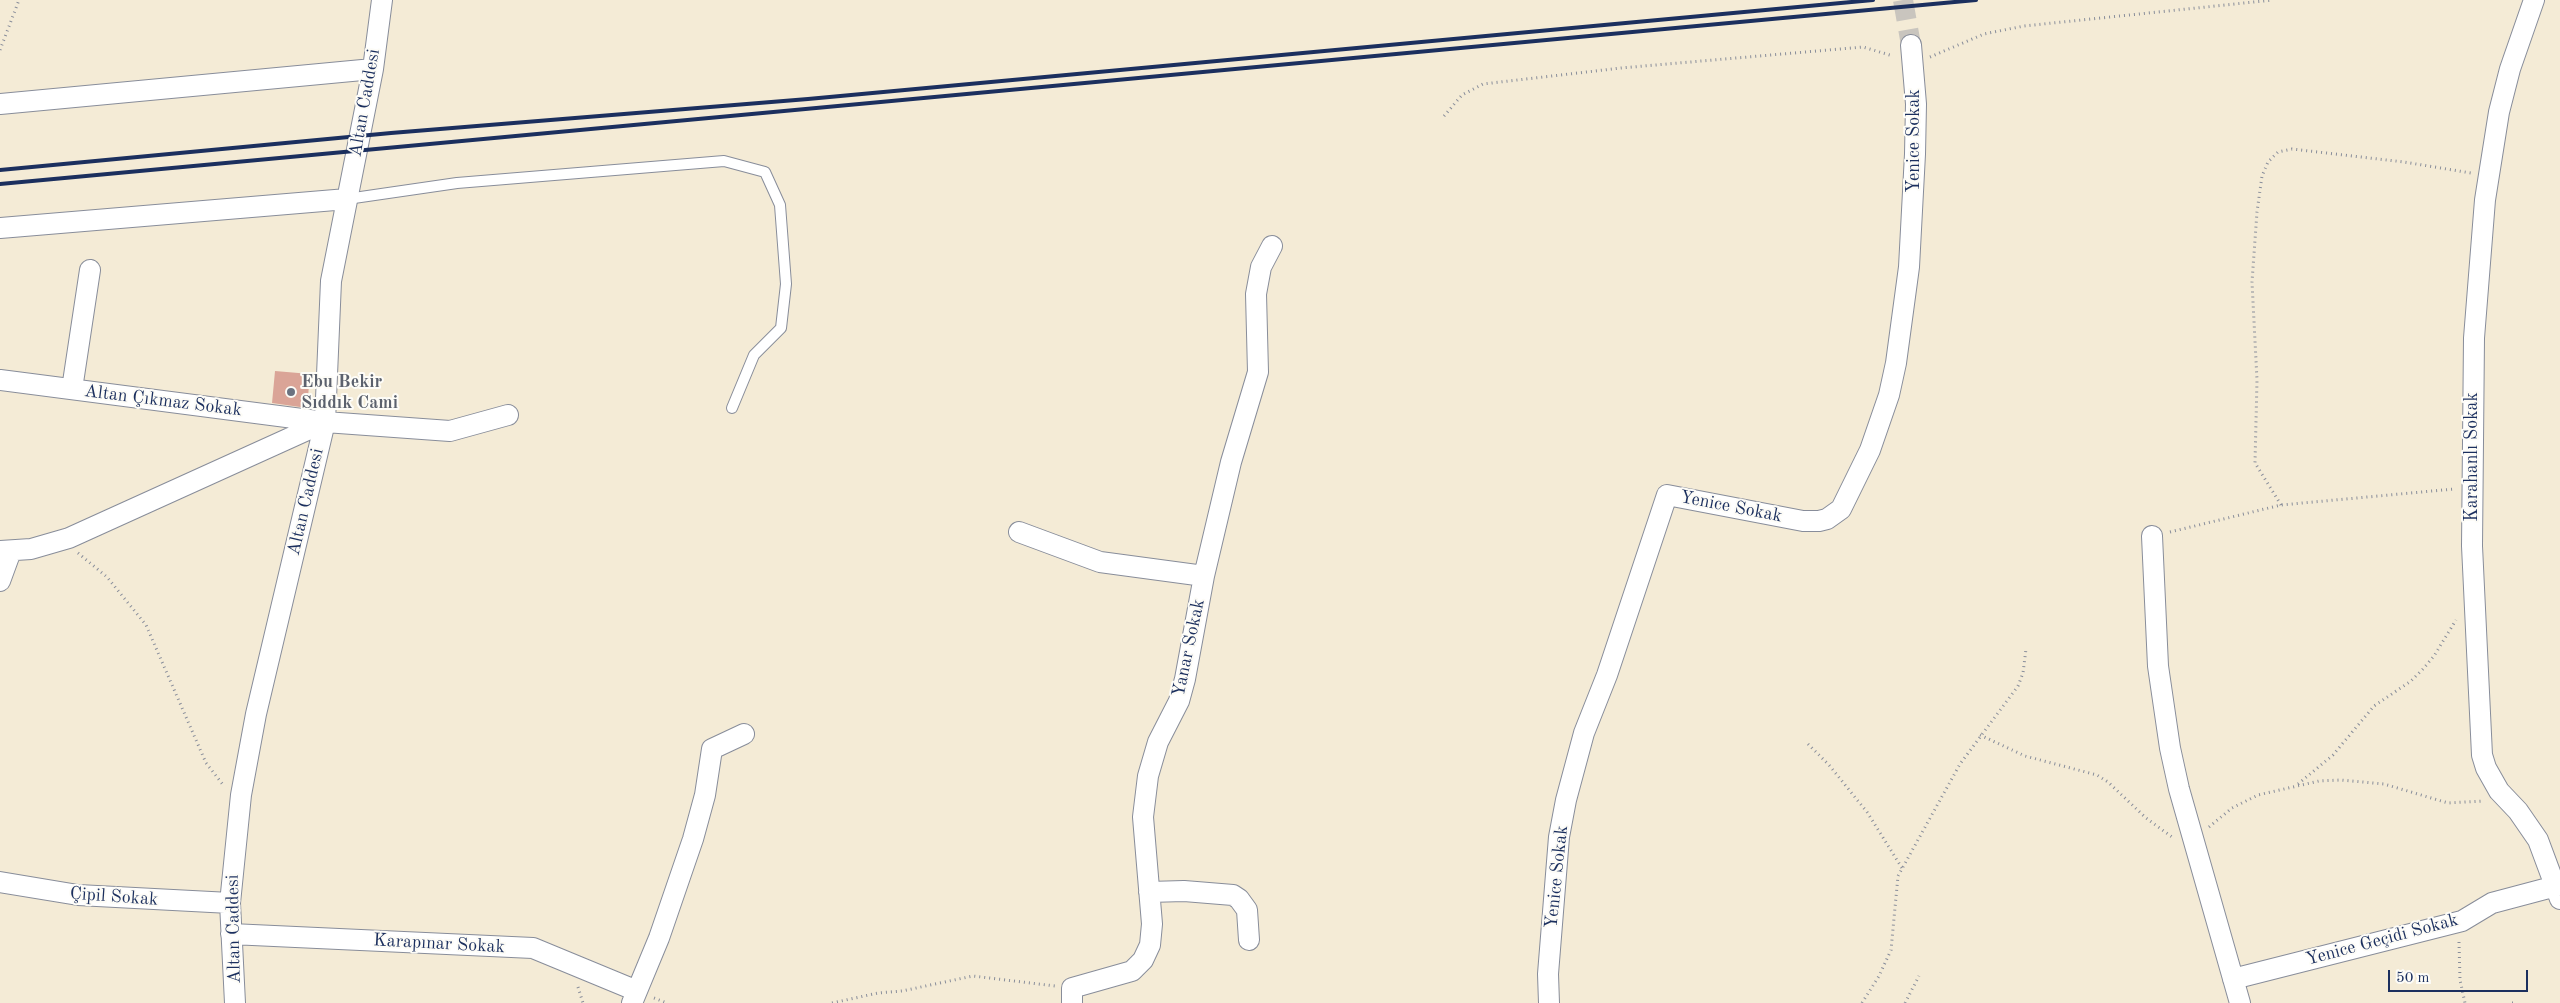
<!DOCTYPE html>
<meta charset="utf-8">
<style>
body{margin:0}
#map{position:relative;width:2560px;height:1003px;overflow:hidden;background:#f4ebd6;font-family:"Old Standard TT",serif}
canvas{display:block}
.scale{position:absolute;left:2388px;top:970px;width:140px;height:22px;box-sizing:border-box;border:2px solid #1b2f5e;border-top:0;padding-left:6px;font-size:15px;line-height:18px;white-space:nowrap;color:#1b2f5e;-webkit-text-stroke:4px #fdfcf7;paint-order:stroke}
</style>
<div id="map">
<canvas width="2560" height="1003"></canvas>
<div class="scale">50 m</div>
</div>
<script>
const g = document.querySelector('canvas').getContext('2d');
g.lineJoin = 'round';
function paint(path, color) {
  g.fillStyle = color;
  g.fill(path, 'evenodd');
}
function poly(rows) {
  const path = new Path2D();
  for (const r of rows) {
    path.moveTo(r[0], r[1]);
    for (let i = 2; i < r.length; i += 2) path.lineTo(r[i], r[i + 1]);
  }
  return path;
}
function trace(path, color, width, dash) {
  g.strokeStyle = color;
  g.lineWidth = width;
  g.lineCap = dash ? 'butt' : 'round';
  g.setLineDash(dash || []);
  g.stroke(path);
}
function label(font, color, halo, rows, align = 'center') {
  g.font = font + ' "Old Standard TT",serif';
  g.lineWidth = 4;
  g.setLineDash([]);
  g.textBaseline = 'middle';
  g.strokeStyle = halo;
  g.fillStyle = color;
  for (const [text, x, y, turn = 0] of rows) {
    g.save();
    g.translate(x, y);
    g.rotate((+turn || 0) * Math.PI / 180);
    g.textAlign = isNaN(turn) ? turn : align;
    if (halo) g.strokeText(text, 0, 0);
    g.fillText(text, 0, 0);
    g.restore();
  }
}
paint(poly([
 [275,371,310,374,307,408,272,403]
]), '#daa497');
trace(poly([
 [1903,0,1911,45]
]), '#c9c5be', 20, [20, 10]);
const service = poly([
 [347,199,457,183,724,161,765,172,780,205,786,284,781,328,754,355,732,408]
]);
const minor = poly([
 [2534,0,2510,69,2499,112,2485,200,2474,338,2472,546,2482,755,2486,768,2499,791,2518,811,2538,840,2560,899],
 [0,104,373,69],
 [0,228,347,199],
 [0,380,325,422,450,431,508,415],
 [72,389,90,270],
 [1019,532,1100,562,1204,576],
 [2152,536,2158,666,2170,748,2179,789,2240,1003],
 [0,551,31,549,69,538,325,422],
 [0,581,11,551],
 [0,882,78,895,230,903],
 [1149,892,1184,891,1233,895,1239,899,1247,910,1249,940],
 [231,934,533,948,637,991],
 [2233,979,2462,921,2492,903,2556,886],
 [235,1003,230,903,241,795,256,714,325,422,331,281,373,69,382,0],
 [632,1003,659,938,693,839,705,795,712,749,744,734],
 [1072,1003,1072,988,1132,971,1143,960,1150,945,1152,924,1143,817,1148,776,1158,742,1179,701,1185,679,1204,576,1231,462,1258,372,1256,294,1261,267,1272,246],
 [1549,1003,1548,974,1559,837,1566,800,1584,733,1607,675,1667,495,1803,521,1819,521,1827,519,1841,509,1870,450,1889,395,1896,363,1909,267,1915,154,1916,104,1911,45]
]);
trace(service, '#888d9a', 12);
trace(minor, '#888d9a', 22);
trace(poly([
 [0,50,19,0],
 [1930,57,1984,34,2024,26,2273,0],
 [1444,116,1462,95,1483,84,1621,68,1863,47,1893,56],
 [2281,505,2255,463,2257,380,2252,282,2257,212,2262,176,2268,162,2278,152,2292,149,2404,162,2471,173],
 [2170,532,2281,505,2454,489],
 [78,553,107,577,146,625,206,763,224,786],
 [1980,735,2025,756,2097,775,2108,782,2146,818,2172,837],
 [1808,744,1829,765,1867,812,1902,868],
 [2298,784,2333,755,2374,706,2411,681,2423,669,2434,656,2456,620],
 [2209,827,2232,808,2258,795,2319,781,2341,780,2384,784,2448,803,2483,801],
 [2459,942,2460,980,2465,1003],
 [578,987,583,1003],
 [654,998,667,1003],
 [832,1003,878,993,902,991,973,976,1055,986],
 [1862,1003,1879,976,1891,950,1898,876,1960,764,2018,686,2023,673,2026,649],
 [1905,1003,1919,976],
 [2512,1003,2514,1003]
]), '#888d9a', 3, [1, 4]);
trace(service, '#fff', 10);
trace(minor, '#fff', 20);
trace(poly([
 [0,170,391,133,808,99,1873,0],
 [0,184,1976,0]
]), '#1b2f5e', 4);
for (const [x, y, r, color] of [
 [291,392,5,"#6b7280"]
]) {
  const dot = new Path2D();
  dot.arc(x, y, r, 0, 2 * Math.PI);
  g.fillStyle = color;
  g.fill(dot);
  trace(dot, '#fdfcf7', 2);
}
label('18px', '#1b2f5e', '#fdfcf7', [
 ["Altan Caddesi",365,103,-80],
 ["Yenice Sokak",1914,141,-90],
 ["Altan Çıkmaz Sokak",163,401,7],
 ["Karahanlı Sokak",2472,457,-90],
 ["Altan Caddesi",306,502,-77],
 ["Yenice Sokak",1731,507,11],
 ["Yanar Sokak",1189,648,-78],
 ["Yenice Sokak",1557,877,-84],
 ["Çipil Sokak",114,897,4],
 ["Altan Caddesi",234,929,-91],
 ["Yenice Geçidi Sokak",2382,940,-15],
 ["Karapınar Sokak",439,944,3]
]);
label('bold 18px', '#5b616d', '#fdfcf7', [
 ["Ebu Bekir",301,382],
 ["Sıddık Cami",301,403]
], 'left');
</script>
